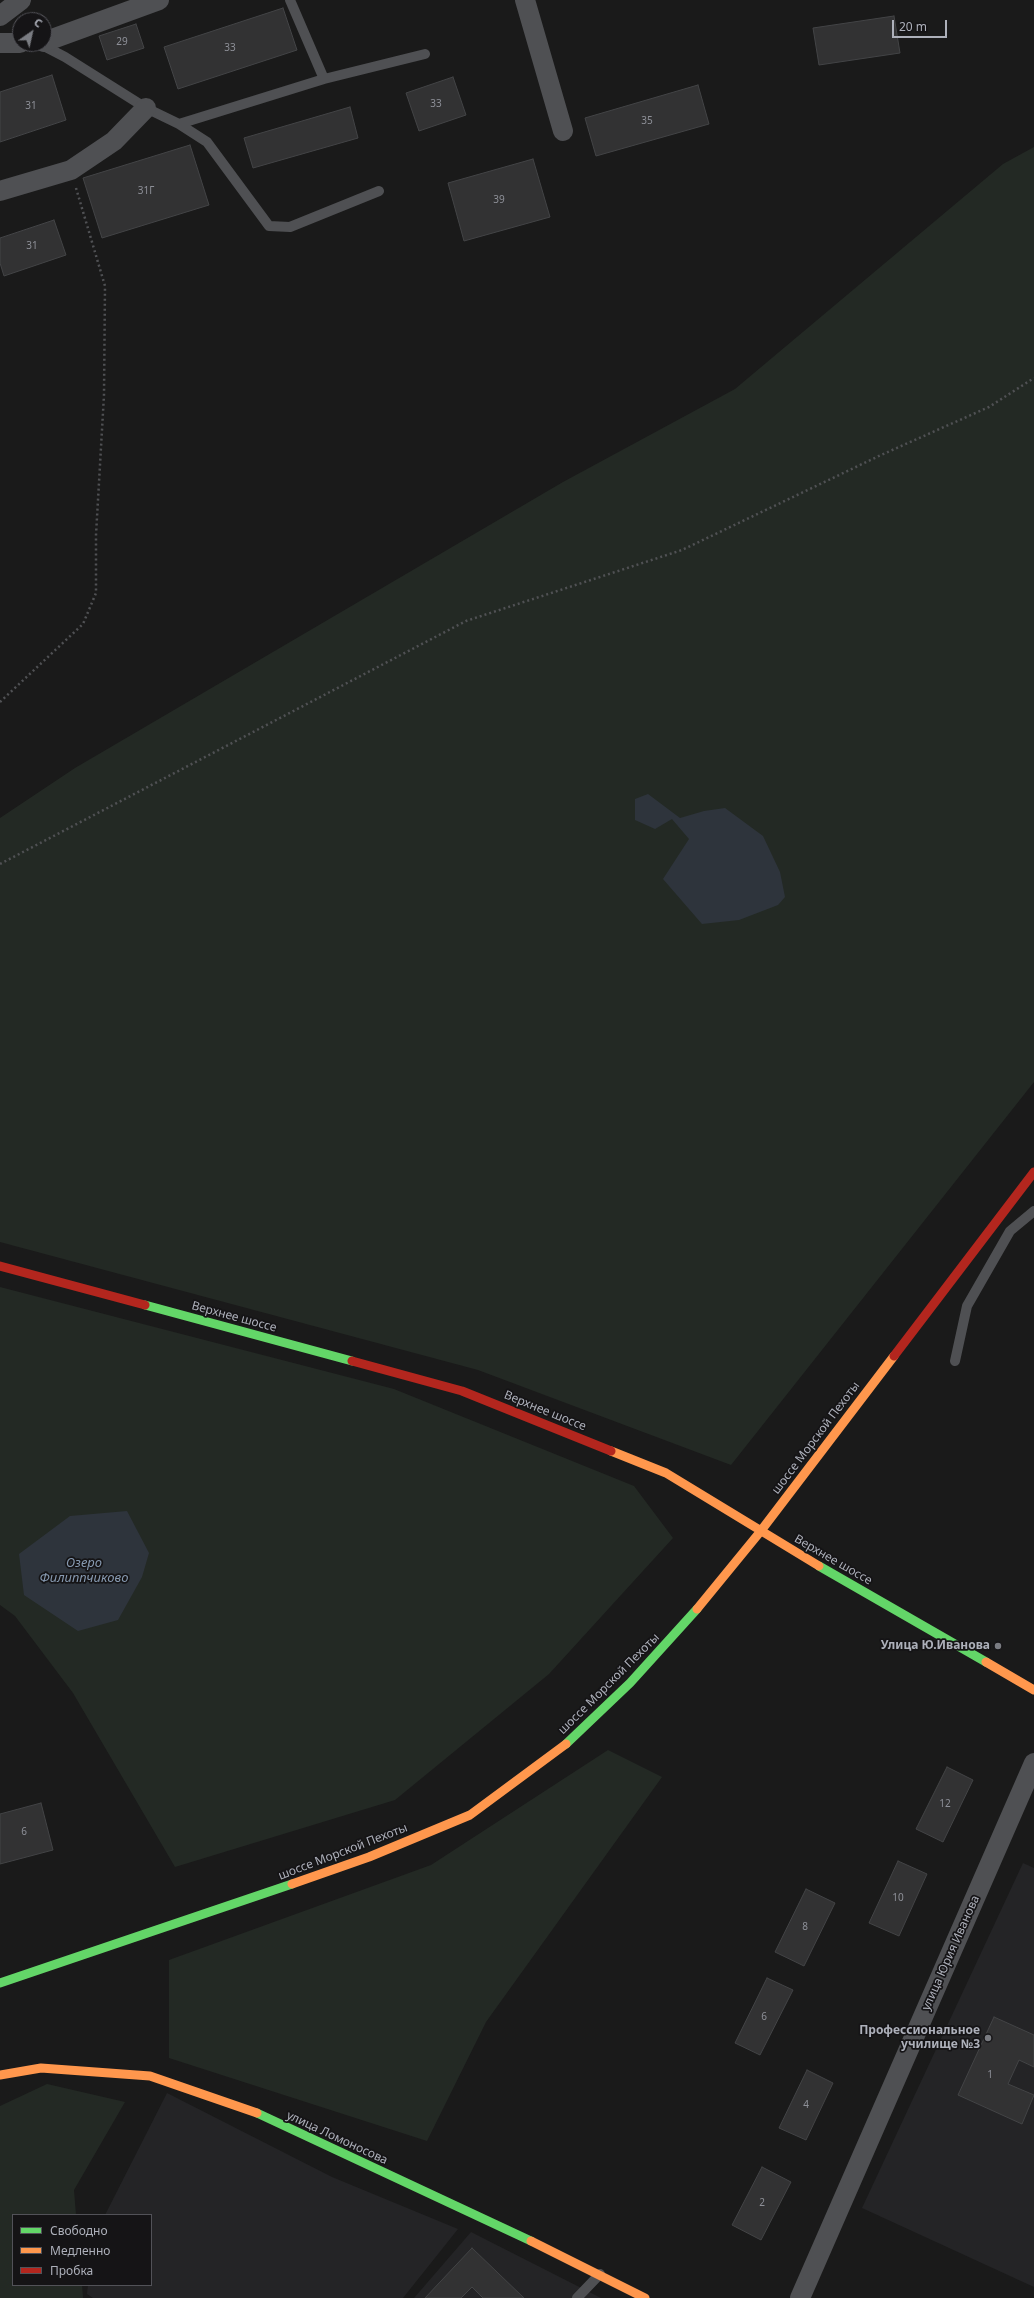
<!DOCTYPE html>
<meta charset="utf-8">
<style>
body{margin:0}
#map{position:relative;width:1034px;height:2298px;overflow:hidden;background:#1a1a1a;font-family:"Noto Sans",sans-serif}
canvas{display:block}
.legend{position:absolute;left:12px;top:2214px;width:140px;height:72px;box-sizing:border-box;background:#151416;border:1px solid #525258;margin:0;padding:5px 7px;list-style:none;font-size:12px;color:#adb0ba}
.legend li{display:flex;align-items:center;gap:8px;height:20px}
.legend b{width:20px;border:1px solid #525258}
.north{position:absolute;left:12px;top:12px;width:40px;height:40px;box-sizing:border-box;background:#151416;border:1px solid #525258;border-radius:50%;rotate:34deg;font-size:11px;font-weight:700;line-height:16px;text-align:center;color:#adb0ba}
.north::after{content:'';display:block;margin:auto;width:14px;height:18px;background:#7a7c82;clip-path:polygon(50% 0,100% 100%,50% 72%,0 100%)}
.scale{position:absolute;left:892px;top:20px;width:55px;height:18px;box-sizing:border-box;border:2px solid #adb0ba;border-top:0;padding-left:5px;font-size:12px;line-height:14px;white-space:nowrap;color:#adb0ba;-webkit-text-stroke:3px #151416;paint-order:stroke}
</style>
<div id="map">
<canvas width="1034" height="2298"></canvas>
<ul class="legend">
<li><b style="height:5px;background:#63d668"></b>Свободно</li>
<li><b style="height:5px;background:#ff974d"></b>Медленно</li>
<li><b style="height:5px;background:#b3261e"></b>Пробка</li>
</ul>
<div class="north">С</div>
<div class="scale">20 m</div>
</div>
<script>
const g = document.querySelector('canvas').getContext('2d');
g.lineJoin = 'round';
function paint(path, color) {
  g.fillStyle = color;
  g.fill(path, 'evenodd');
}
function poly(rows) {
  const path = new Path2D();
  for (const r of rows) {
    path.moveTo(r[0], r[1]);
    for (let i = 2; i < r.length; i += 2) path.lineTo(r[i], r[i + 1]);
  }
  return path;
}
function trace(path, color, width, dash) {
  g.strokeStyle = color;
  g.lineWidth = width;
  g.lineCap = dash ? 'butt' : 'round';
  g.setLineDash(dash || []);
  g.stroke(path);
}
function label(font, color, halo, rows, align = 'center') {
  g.font = font + ' "Noto Sans",sans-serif';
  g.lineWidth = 3.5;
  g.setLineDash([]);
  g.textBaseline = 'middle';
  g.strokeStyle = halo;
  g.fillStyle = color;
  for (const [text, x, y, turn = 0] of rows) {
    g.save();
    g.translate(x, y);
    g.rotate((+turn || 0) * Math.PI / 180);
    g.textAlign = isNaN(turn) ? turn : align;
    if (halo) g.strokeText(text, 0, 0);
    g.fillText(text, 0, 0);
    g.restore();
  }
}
paint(poly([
 [1023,1863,1034,1868,1034,2287,862,2208],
 [167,2093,332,2177,458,2229,403,2298,93,2298,87,2294,88,2285,151,2285,151,2215,105,2215],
 [471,2232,601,2298,414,2298]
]), '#242426');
paint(poly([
 [1034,147,1034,1082,731,1465,478,1370,0,1242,0,818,75,768,563,482,735,389,1003,164],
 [0,1287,394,1389,634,1486,673,1538,549,1674,395,1800,175,1867,73,1693,15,1616,0,1605],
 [608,1750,662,1777,486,2022,427,2141,169,2058,169,1960,431,1865],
 [47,2084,125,2102,74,2190,76,2215,13,2215,13,2285,82,2285,83,2298,0,2298,0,2106]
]), '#232924');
paint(poly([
 [648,794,680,818,704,811,725,808,763,836,780,872,785,897,778,905,739,920,702,924,663,879,689,839,672,819,655,829,635,820,635,799],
 [127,1511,149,1553,142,1577,118,1620,78,1631,24,1595,19,1554,70,1516]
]), '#2e343c');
const building = poly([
 [283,8,297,50,178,89,164,47,283,8],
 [894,16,900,53,819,65,813,28,894,16],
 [136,24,144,48,107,60,99,36,136,24],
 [52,75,66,120,0,142,0,92,52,75],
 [453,77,466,115,419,131,406,93,453,77],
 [698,85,709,124,596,156,585,118,698,85],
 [350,107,358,138,253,168,244,138,350,107],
 [190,145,209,205,102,238,83,178,190,145],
 [533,159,550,217,464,241,448,183,533,159],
 [54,220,66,255,4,276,0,263,0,238,54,220],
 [947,1767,973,1780,943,1842,916,1829,947,1767],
 [41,1803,53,1850,0,1864,0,1814,41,1803],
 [898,1861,927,1874,899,1936,869,1923,898,1861],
 [806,1889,835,1903,804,1966,775,1952,806,1889],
 [767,1978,793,1990,760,2055,735,2043,767,1978],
 [994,2017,1034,2035,1034,2067,1019,2060,1008,2084,1034,2095,1022,2124,958,2095,994,2017],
 [807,2070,833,2083,806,2140,779,2128,807,2070],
 [762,2167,791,2182,761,2240,732,2225,762,2167],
 [472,2248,524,2298,483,2298,472,2287,461,2298,425,2298,472,2248]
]);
paint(building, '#323233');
trace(building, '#434446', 1);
trace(poly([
 [0,702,83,624,96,593,96,535,104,395,105,286,76,188],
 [0,864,466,621,682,550,881,455,989,407,1034,378]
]), '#505154', 2.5, [2, 3]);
trace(poly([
 [290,0,324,79],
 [40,44,65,57,146,108,179,124,207,142,269,226,290,227,379,191],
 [179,124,324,79,425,54],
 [955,1361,967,1306,1010,1231,1034,1211],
 [577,2298,600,2274]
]), '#4f5053', 10);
trace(poly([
 [525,0,563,131],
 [0,16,21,0],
 [44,42,159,0],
 [0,43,20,43],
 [0,191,71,170,114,141,146,108],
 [800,2298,1034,1763]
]), '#4f5053', 20);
trace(poly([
 [145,1305,352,1361],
 [819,1566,986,1662],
 [566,1744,630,1683,697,1609],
 [0,1983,292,1884],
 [257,2113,531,2241]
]), '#63d668', 9);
trace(poly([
 [611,1451,666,1473,819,1566],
 [697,1609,760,1532,894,1356],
 [986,1662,1034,1690],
 [292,1884,369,1857,470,1815,566,1744],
 [0,2075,41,2068,150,2076,257,2113],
 [531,2241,645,2298]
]), '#ff974d', 9);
trace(poly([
 [0,1266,145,1305],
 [894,1356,1034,1172],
 [352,1361,462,1391,611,1451]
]), '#b3261e', 9);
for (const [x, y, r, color] of [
 [998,1646,4,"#7a7c82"],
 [988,2038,4,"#7a7c82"]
]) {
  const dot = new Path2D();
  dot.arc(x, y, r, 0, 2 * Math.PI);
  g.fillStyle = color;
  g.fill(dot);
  trace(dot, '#151416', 1.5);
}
label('10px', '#8e9098', null, [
 ["29",122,42],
 ["33",230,48],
 ["33",436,104],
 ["31",31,106],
 ["35",647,121],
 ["31Г",146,191],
 ["39",499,200],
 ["31",32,246],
 ["12",945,1804],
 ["6",24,1832],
 ["10",898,1898],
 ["8",805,1927],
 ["6",764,2017],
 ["1",990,2075],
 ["4",806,2105],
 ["2",762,2203]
]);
label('12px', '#adb0ba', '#151416', [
 ["Верхнее шоссе",234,1317,15],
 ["Верхнее шоссе",545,1411,22],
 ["шоссе Морской Пехоты",816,1438,-53],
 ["Верхнее шоссе",833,1560,30],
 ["шоссе Морской Пехоты",609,1684,-45],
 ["шоссе Морской Пехоты",343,1852,-21],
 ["улица Юрия Иванова",951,1953,-66],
 ["улица Ломоносова",337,2138,25]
]);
label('bold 12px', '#adb0ba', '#151416', [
 ["Улица Ю.Иванова",990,1646],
 ["Профессиональное",980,2031],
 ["училище №3",980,2045]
], 'right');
label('italic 13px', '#879ab1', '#151416', [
 ["Озеро",84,1563],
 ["Филиппчиково",84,1578]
]);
</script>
